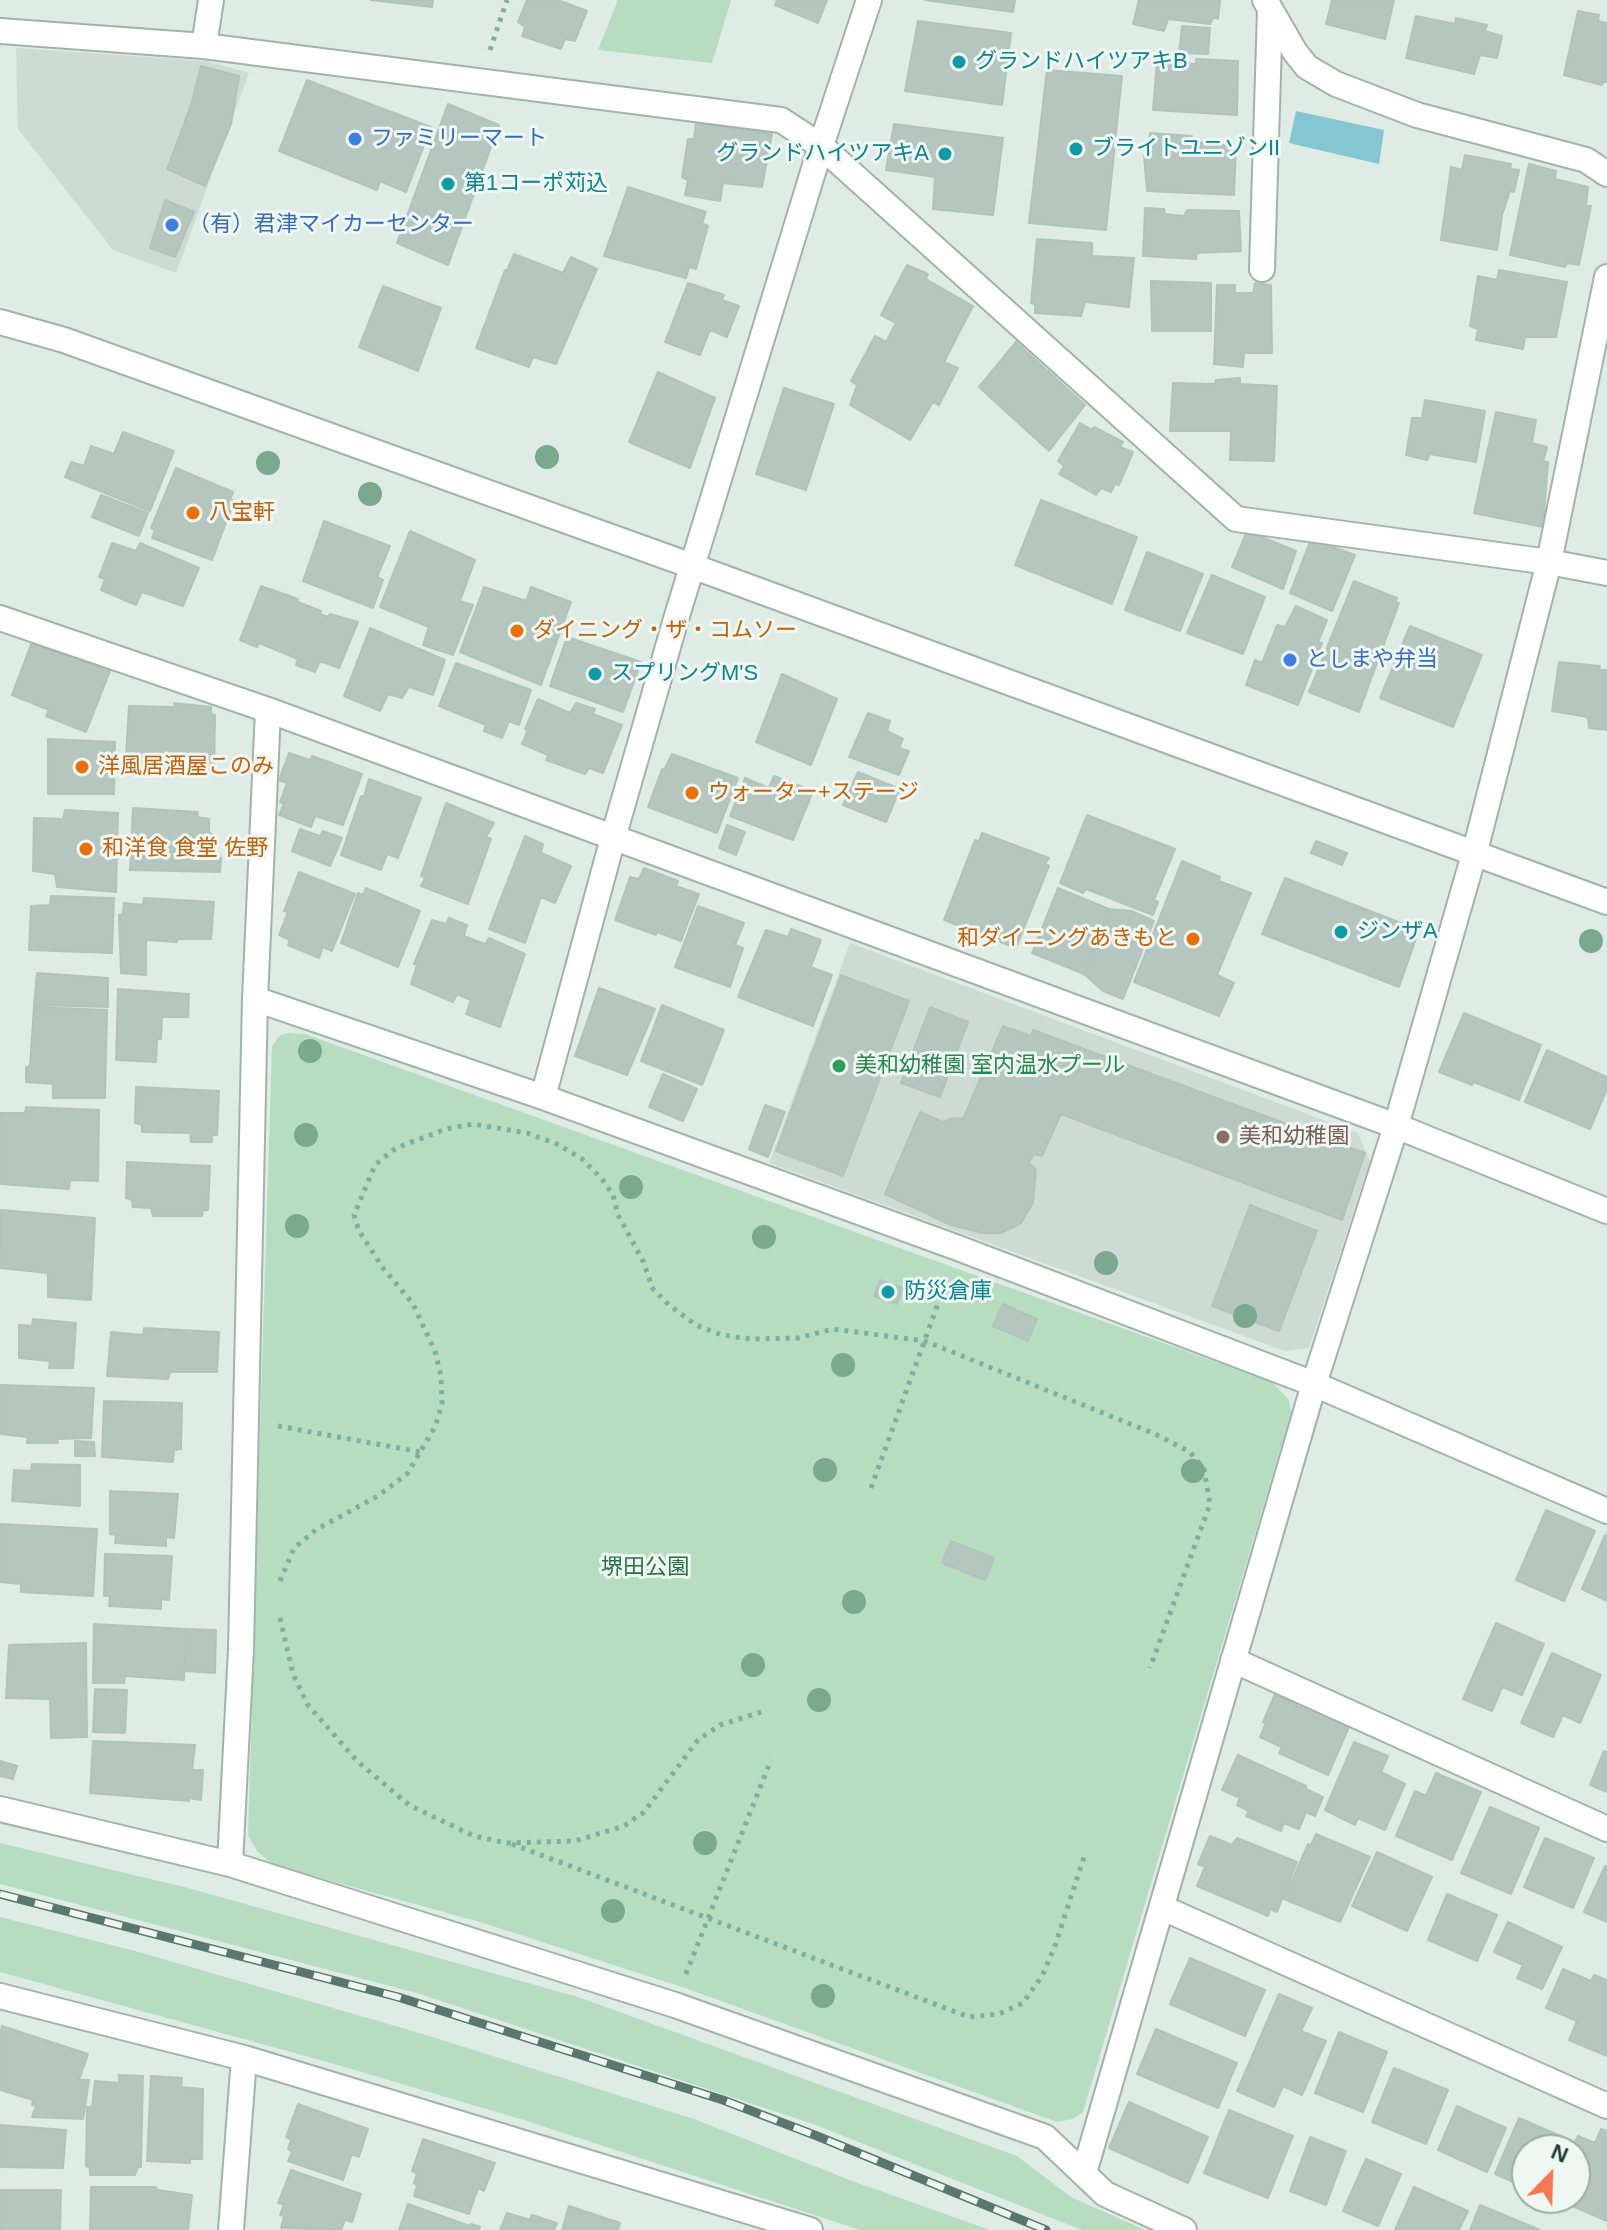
<!DOCTYPE html>
<meta charset="utf-8">
<style>
body{margin:0}
#map{position:relative;width:1607px;height:2230px;overflow:hidden;background:#dfebe5;font-family:Arial,sans-serif}
canvas{display:block}
.north{position:absolute;left:1511px;top:2134px;width:80px;height:80px;box-sizing:border-box;background:#eff7f3;border:2px solid #9caca6;border-radius:50%;rotate:23deg;font-size:22px;font-weight:700;line-height:32px;text-align:center;color:#1f3b33}
.north::after{content:'';display:block;margin:auto;width:28px;height:36px;background:#f77850;clip-path:polygon(50% 0,100% 100%,50% 72%,0 100%)}
</style>
<div id="map">
<canvas width="1607" height="2230"></canvas>
<div class="north">N</div>
</div>
<script>
const g = document.querySelector('canvas').getContext('2d');
g.lineJoin = 'round';
function paint(path, color) {
  g.fillStyle = color;
  g.fill(path, 'evenodd');
}
function poly(rows) {
  const path = new Path2D();
  for (const r of rows) {
    path.moveTo(r[0], r[1]);
    for (let i = 2; i < r.length; i += 2) path.lineTo(r[i], r[i + 1]);
  }
  return path;
}
function trace(path, color, width, dash) {
  g.strokeStyle = color;
  g.lineWidth = width;
  g.lineCap = dash ? 'butt' : 'round';
  g.setLineDash(dash || []);
  g.stroke(path);
}
function label(font, color, halo, rows, align = 'center') {
  g.font = font + ' Arial,"Noto Sans JP",sans-serif';
  g.lineWidth = 6;
  g.setLineDash([]);
  g.textBaseline = 'middle';
  g.strokeStyle = halo;
  g.fillStyle = color;
  for (const [text, x, y, turn = 0] of rows) {
    g.save();
    g.translate(x, y);
    g.rotate((+turn || 0) * Math.PI / 180);
    g.textAlign = isNaN(turn) ? turn : align;
    if (halo) g.strokeText(text, 0, 0);
    g.fillText(text, 0, 0);
    g.restore();
  }
}
paint(poly([
 [16,48,207,61,249,73,176,273,113,250,18,129],
 [850,943,1358,1133,1370,1161,1309,1348,1285,1351,769,1163]
]), '#cddbd4');
paint(poly([
 [618,0,731,0,712,63,598,50],
 [288,1033,305,1034,1272,1382,1289,1400,1291,1413,1083,2112,1073,2119,1057,2122,682,1987,480,1922,273,1865,257,1851,248,1835,252,1703,249,1694,249,1595,255,1591,272,1047,279,1036],
 [0,1843,188,1888,578,1997,1017,2156,1071,2197,1145,2230,1082,2230,813,2124,417,1993,0,1884],
 [0,1917,135,1951,413,2031,694,2119,855,2182,990,2230,860,2230,527,2121,331,2063,0,1972]
]), '#b6ddc0');
paint(poly([
 [1296,111,1384,130,1379,164,1289,143]
]), '#84c7d3');
const building = poly([
 [371,0,433,0,432,7,371,0],
 [527,0,558,0,587,11,575,41,565,39,561,49,522,36,525,27,518,22,527,0],
 [777,0,827,0,818,23,775,5,777,0],
 [925,0,1015,0,1013,12,925,0],
 [1139,0,1220,0,1218,19,1214,17,1210,24,1168,19,1164,31,1133,24,1139,0],
 [1332,0,1394,0,1385,39,1326,24,1332,0],
 [1578,11,1599,15,1598,21,1607,23,1607,82,1603,82,1602,85,1564,75,1578,11],
 [1416,16,1455,24,1456,18,1487,25,1485,31,1502,36,1497,58,1480,55,1474,74,1406,58,1416,16],
 [918,21,1011,33,1002,105,905,91,918,21],
 [1182,26,1210,28,1208,54,1179,53,1182,26],
 [1196,59,1238,61,1237,115,1153,110,1157,61,1196,64,1196,59],
 [201,66,239,76,231,124,205,186,167,169,191,105,201,66],
 [1047,70,1122,76,1106,230,1029,223,1047,70],
 [307,80,431,127,406,192,380,181,377,190,279,151,307,80],
 [448,104,499,125,448,265,397,243,448,104],
 [696,123,772,134,762,187,723,183,720,201,685,195,688,180,682,177,688,139,694,139,696,123],
 [894,124,1003,138,993,215,933,209,935,177,886,170,894,124],
 [1150,133,1192,136,1191,141,1236,147,1234,195,1147,191,1144,156,1149,153,1150,133],
 [1465,155,1511,164,1510,169,1519,170,1514,192,1510,191,1502,215,1497,250,1441,240,1451,167,1462,170,1465,155],
 [1529,164,1556,171,1555,179,1588,187,1586,206,1591,206,1579,265,1567,263,1565,267,1510,255,1529,164],
 [628,187,706,212,702,223,708,226,696,269,689,267,686,278,604,256,628,187],
 [165,200,194,212,175,257,150,248,165,200],
 [1145,208,1164,209,1165,214,1184,216,1187,210,1239,211,1241,251,1197,253,1196,259,1143,256,1145,208],
 [1037,239,1092,243,1092,256,1134,258,1129,307,1085,302,1081,316,1035,313,1035,304,1031,303,1037,239],
 [514,254,563,273,571,257,597,269,556,364,533,357,529,367,476,348,505,270,507,271,514,254],
 [907,265,928,274,926,279,973,306,944,362,958,368,939,405,933,402,910,440,850,405,857,385,851,381,875,336,886,342,896,323,881,315,907,265],
 [1499,270,1567,282,1556,337,1525,337,1523,349,1476,340,1478,329,1470,326,1478,276,1497,280,1499,270],
 [1151,281,1211,283,1211,331,1152,331,1151,281],
 [688,283,724,295,722,300,739,306,727,337,710,330,700,355,665,342,688,283],
 [1255,283,1271,285,1272,353,1244,353,1243,367,1214,364,1217,285,1235,285,1235,293,1253,293,1255,283],
 [383,286,441,308,418,371,359,347,383,286],
 [1016,342,1085,405,1049,451,979,387,1016,342],
 [658,372,715,398,690,468,629,442,658,372],
 [1240,378,1240,384,1277,386,1274,461,1230,460,1231,431,1170,431,1173,383,1215,384,1216,380,1240,378],
 [784,388,834,404,806,490,756,474,784,388],
 [1425,400,1485,411,1476,462,1430,454,1427,460,1406,455,1412,418,1422,418,1425,400],
 [1496,412,1536,420,1532,443,1547,447,1543,462,1548,462,1543,527,1474,513,1496,412],
 [1080,423,1092,430,1094,427,1123,442,1120,447,1133,452,1119,485,1115,484,1111,492,1101,488,1096,495,1059,474,1064,466,1058,461,1080,423],
 [123,432,174,451,150,511,65,477,71,462,84,466,91,446,114,454,123,432],
 [176,468,233,492,230,499,234,501,212,560,152,538,155,530,151,528,176,468],
 [101,495,148,513,139,536,92,517,101,495],
 [1041,500,1137,537,1112,604,1015,565,1041,500],
 [324,521,390,546,377,577,383,580,373,608,303,581,324,521],
 [410,531,475,560,460,601,473,605,453,655,423,645,429,627,380,607,410,531],
 [1247,531,1296,551,1283,589,1232,567,1247,531],
 [1311,539,1355,555,1332,611,1290,593,1311,539],
 [112,543,136,551,140,543,199,568,183,606,142,592,136,605,101,590,105,579,99,577,112,543],
 [1147,552,1203,574,1180,631,1125,610,1147,552],
 [1212,575,1265,597,1243,654,1187,633,1212,575],
 [1354,581,1397,598,1395,602,1399,603,1359,712,1309,692,1354,581],
 [261,586,298,599,298,602,321,611,320,614,328,617,330,614,358,622,339,668,320,661,315,672,296,665,298,659,259,643,257,647,240,640,261,586],
 [484,587,526,601,531,587,571,602,541,685,460,652,484,587],
 [1296,606,1327,620,1318,642,1322,643,1298,705,1246,685,1255,660,1262,663,1277,625,1285,627,1296,606],
 [1410,626,1482,655,1453,727,1380,698,1410,626],
 [370,628,445,660,433,695,409,687,402,698,388,694,380,711,344,696,370,628],
 [567,637,641,662,623,712,550,686,567,637],
 [32,642,110,671,86,732,46,716,49,710,12,695,32,642],
 [1559,662,1600,666,1599,670,1607,670,1607,730,1589,728,1588,717,1552,711,1559,662],
 [456,663,531,690,519,725,509,721,502,738,484,731,486,725,439,706,456,663],
 [782,674,837,699,811,765,756,742,782,674],
 [538,699,570,713,576,703,595,709,593,714,622,725,603,773,589,768,585,774,546,760,548,755,522,744,528,730,525,729,538,699],
 [174,703,211,707,211,714,215,715,214,772,125,771,129,706,175,707,174,703],
 [868,713,890,721,887,731,903,739,899,748,909,751,899,775,849,757,868,713],
 [48,739,115,742,114,794,48,794,48,739],
 [289,753,310,760,312,756,362,774,343,825,315,816,311,827,279,815,284,804,280,802,287,783,279,780,289,753],
 [672,754,738,778,717,833,648,807,662,769,664,770,672,754],
 [858,772,900,789,886,822,843,805,858,772],
 [774,776,813,791,793,840,730,816,745,778,769,788,774,776],
 [369,779,421,798,398,858,387,854,381,870,341,855,361,796,364,796,369,779],
 [446,803,494,823,486,837,491,839,468,904,421,886,425,878,421,876,446,803],
 [133,808,198,812,197,817,209,819,209,833,213,834,213,857,221,858,220,872,130,870,133,808],
 [65,810,118,813,116,892,57,887,55,874,33,871,34,818,63,819,65,810],
 [1087,815,1175,849,1154,900,1158,902,1153,915,1086,889,1083,893,1060,883,1087,815],
 [727,825,745,832,736,855,719,848,727,825],
 [300,829,320,836,323,831,342,838,330,866,292,851,300,829],
 [982,833,1049,858,1045,864,1049,866,1016,948,944,920,975,840,979,841,982,833],
 [525,836,543,844,541,853,571,866,555,903,541,897,525,943,489,929,525,836],
 [1316,841,1347,853,1342,865,1311,853,1316,841],
 [1182,861,1220,877,1219,881,1251,893,1217,975,1234,983,1219,1016,1134,982,1182,861],
 [644,868,678,881,676,886,699,894,681,941,657,932,656,935,615,920,630,877,639,879,644,868],
 [299,872,355,894,332,951,323,947,319,958,288,945,290,940,279,935,288,912,284,911,299,872],
 [1285,878,1419,930,1399,987,1262,934,1285,878],
 [366,888,420,911,398,967,341,943,358,893,363,895,366,888],
 [1058,888,1109,909,1084,974,1032,953,1058,888],
 [51,896,114,898,112,953,29,950,31,906,50,905,51,896],
 [144,898,214,902,211,939,178,939,177,942,146,940,146,975,121,973,119,915,123,914,124,903,143,905,144,898],
 [698,906,744,923,735,945,743,948,730,987,675,967,698,906],
 [1109,909,1132,911,1154,921,1123,999,1103,991,1084,974,1109,909],
 [449,918,467,925,464,936,485,944,489,938,525,954,500,1027,466,1014,471,1000,457,994,453,1002,411,984,417,965,414,964,432,920,446,924,449,918],
 [791,929,821,940,811,967,832,975,813,1026,738,997,766,930,788,937,791,929],
 [37,973,108,978,108,1007,34,1005,37,973],
 [841,975,909,1001,843,1176,776,1151,841,975],
 [599,988,655,1009,627,1075,575,1056,599,988],
 [118,989,189,994,188,1017,162,1017,161,1039,157,1039,156,1062,116,1060,118,989],
 [662,1005,724,1030,702,1085,641,1061,662,1005],
 [34,1007,107,1010,105,1098,53,1098,53,1084,26,1082,26,1067,30,1066,34,1007],
 [930,1007,968,1022,940,1097,901,1083,930,1007],
 [1464,1013,1541,1045,1519,1100,1474,1082,1472,1085,1439,1072,1464,1013],
 [1003,1026,1031,1036,1033,1030,1365,1153,1342,1220,1061,1114,1042,1156,1034,1154,1029,1163,1036,1169,1033,1203,1021,1223,1001,1233,982,1233,951,1225,885,1194,920,1112,943,1122,953,1118,963,1119,1003,1026],
 [1547,1050,1607,1077,1607,1089,1590,1129,1525,1102,1547,1050],
 [663,1074,697,1089,683,1121,649,1107,663,1074],
 [136,1087,219,1091,217,1135,212,1135,212,1142,191,1142,190,1133,142,1132,142,1125,135,1123,136,1087],
 [765,1105,785,1112,768,1157,749,1149,765,1105],
 [26,1107,99,1110,98,1181,70,1180,69,1189,0,1184,0,1113,25,1113,26,1107],
 [127,1162,210,1166,208,1210,203,1210,202,1216,153,1216,151,1208,133,1207,132,1200,126,1198,127,1162],
 [1250,1205,1317,1231,1279,1331,1212,1306,1250,1205],
 [1,1210,95,1218,91,1300,48,1297,48,1273,0,1268,1,1210],
 [880,1280,903,1288,897,1304,874,1296,880,1280],
 [1003,1304,1037,1319,1028,1341,993,1326,1003,1304],
 [33,1319,76,1323,73,1368,49,1368,50,1361,19,1358,19,1325,32,1326,33,1319],
 [144,1328,219,1332,217,1372,170,1372,168,1379,107,1376,111,1332,143,1335,144,1328],
 [0,1385,94,1388,91,1438,57,1439,58,1443,27,1443,28,1437,0,1434,0,1385],
 [104,1401,182,1403,181,1449,174,1450,173,1462,102,1457,104,1401],
 [75,1441,94,1442,95,1456,75,1456,75,1441],
 [32,1464,80,1465,80,1506,12,1501,14,1470,31,1471,32,1464],
 [110,1491,178,1494,174,1538,166,1537,166,1546,115,1543,116,1535,110,1534,110,1491],
 [1546,1510,1595,1531,1564,1601,1516,1580,1546,1510],
 [0,1524,97,1529,93,1596,21,1592,21,1584,0,1582,0,1524],
 [1605,1535,1607,1536,1607,1601,1582,1589,1605,1535],
 [951,1541,994,1558,985,1580,942,1563,951,1541],
 [105,1554,172,1556,169,1600,161,1599,161,1609,109,1606,110,1596,104,1596,105,1554],
 [1496,1623,1544,1644,1522,1695,1502,1687,1492,1711,1463,1699,1496,1623],
 [94,1624,186,1629,184,1680,125,1676,124,1683,93,1683,94,1624],
 [186,1629,216,1630,215,1673,185,1671,186,1629],
 [86,1643,87,1737,51,1738,50,1699,6,1698,9,1645,86,1643],
 [1552,1653,1601,1675,1580,1723,1563,1715,1553,1737,1521,1723,1552,1653],
 [95,1689,127,1690,125,1733,93,1732,95,1689],
 [1275,1694,1302,1708,1303,1706,1334,1718,1333,1720,1349,1727,1328,1775,1279,1753,1282,1747,1260,1737,1266,1723,1263,1722,1275,1694],
 [93,1741,195,1745,192,1770,203,1770,201,1800,189,1798,189,1801,90,1793,93,1741],
 [1354,1742,1388,1756,1381,1772,1405,1784,1385,1830,1358,1818,1355,1825,1325,1810,1354,1742],
 [1604,1751,1607,1752,1607,1792,1590,1785,1604,1751],
 [1238,1755,1306,1786,1306,1789,1323,1797,1315,1816,1306,1812,1299,1829,1284,1823,1281,1831,1246,1816,1249,1811,1237,1805,1240,1798,1222,1790,1238,1755],
 [0,1761,17,1766,13,1779,0,1776,0,1761],
 [1436,1773,1481,1792,1452,1860,1396,1836,1415,1791,1426,1796,1436,1773],
 [1490,1807,1539,1828,1511,1894,1461,1873,1490,1807],
 [1316,1834,1370,1857,1340,1922,1284,1899,1308,1844,1311,1845,1316,1834],
 [1210,1836,1232,1845,1237,1838,1297,1862,1277,1912,1270,1909,1268,1916,1197,1886,1205,1867,1198,1864,1210,1836],
 [1545,1838,1594,1858,1573,1908,1524,1887,1545,1838],
 [1377,1852,1432,1877,1407,1931,1352,1906,1377,1852],
 [1605,1866,1607,1867,1607,1922,1584,1912,1605,1866],
 [1447,1894,1497,1915,1477,1961,1428,1940,1447,1894],
 [1508,1922,1562,1947,1542,1989,1517,1978,1523,1965,1494,1952,1508,1922],
 [1190,1958,1265,1990,1245,2036,1170,2004,1190,1958],
 [1563,1969,1591,1981,1594,1975,1607,1980,1607,2056,1569,2040,1577,2021,1546,2008,1563,1969],
 [1279,1994,1312,2008,1301,2031,1326,2041,1302,2095,1283,2086,1274,2107,1237,2091,1279,1994],
 [2,2026,88,2054,79,2080,89,2080,83,2119,32,2117,36,2106,32,2105,33,2100,0,2090,0,2036,2,2026],
 [1156,2029,1237,2063,1218,2108,1137,2074,1156,2029],
 [1339,2032,1387,2052,1363,2112,1315,2093,1339,2032],
 [1394,2068,1448,2090,1426,2144,1372,2122,1394,2068],
 [119,2075,143,2076,141,2167,138,2167,135,2175,90,2175,90,2168,86,2166,87,2107,92,2107,95,2081,119,2083,119,2075],
 [151,2076,182,2078,181,2087,203,2089,202,2159,190,2159,190,2163,147,2161,151,2076],
 [1129,2102,1208,2137,1188,2183,1109,2148,1129,2102],
 [298,2104,368,2129,359,2157,352,2154,343,2180,288,2161,292,2152,288,2149,291,2140,286,2137,298,2104],
 [1457,2106,1506,2128,1487,2172,1438,2150,1457,2106],
 [1229,2110,1293,2136,1268,2198,1204,2173,1229,2110],
 [1519,2118,1565,2138,1560,2150,1527,2150,1527,2188,1495,2174,1519,2118],
 [0,2125,66,2130,63,2168,0,2167,0,2125],
 [1601,2129,1607,2131,1607,2221,1554,2198,1575,2198,1575,2150,1571,2150,1578,2136,1595,2143,1601,2129],
 [1310,2137,1346,2151,1326,2205,1290,2191,1310,2137],
 [423,2139,495,2163,484,2191,478,2188,469,2214,414,2196,417,2186,414,2183,417,2174,412,2171,423,2139],
 [1366,2159,1401,2174,1378,2226,1343,2211,1366,2159],
 [291,2170,361,2194,352,2222,345,2220,341,2230,281,2228,284,2216,280,2215,284,2204,278,2203,291,2170],
 [91,2187,156,2187,157,2190,192,2195,188,2230,90,2230,91,2187],
 [1414,2187,1468,2211,1459,2230,1395,2230,1414,2187],
 [0,2190,61,2190,60,2230,0,2230,0,2190],
 [408,2204,470,2226,471,2224,480,2227,479,2230,399,2230,408,2204],
 [1480,2205,1540,2230,1470,2230,1480,2205],
 [569,2206,620,2223,618,2230,562,2230,569,2206],
 [507,2213,530,2220,532,2215,557,2223,554,2230,500,2230,507,2213]
]);
paint(building, '#b4c6be');
trace(building, '#b1c4bc', 2);
const minor = poly([
 [1265,0,1295,52,1307,67,1336,84,1417,115,1586,160,1607,174],
 [0,31,204,46,781,120,821,146,1236,519,1549,562,1607,573],
 [204,46,211,0],
 [1262,269,1270,10],
 [0,322,64,340,692,566,1607,902],
 [0,618,268,710,1396,1126,1607,1211],
 [255,999,543,1097,958,1248,1314,1384,1607,1511],
 [543,1097,613,838,676,619,821,146,869,0],
 [1233,1660,1607,1829],
 [0,1809,230,1864,675,2005,1045,2137,1105,2194,1184,2230],
 [230,1864,241,1649,255,999,268,710],
 [1163,1908,1607,2106],
 [0,1996,244,2058,810,2230],
 [1084,2173,1314,1384,1396,1126,1475,851,1549,562,1607,277],
 [231,2230,244,2058]
]);
trace(minor, '#a2b3ac', 28);
trace(poly([
 [490,50,507,0],
 [278,1426,420,1452],
 [871,1488,947,1279],
 [280,1581,294,1548,317,1529,378,1496,407,1474,435,1427,442,1404,441,1376,435,1351,413,1304,383,1268,359,1231,354,1215,375,1165,396,1148,446,1129,473,1124,527,1133,557,1144,582,1159,602,1179,613,1195,618,1215,643,1261,653,1289,670,1306,696,1325,722,1335,751,1339,798,1338,833,1329,925,1341,1155,1434,1190,1452,1204,1469,1210,1504,1150,1668],
 [280,1618,293,1674,308,1705,357,1761,409,1805,474,1836,507,1843,575,1841,624,1826,644,1812,698,1740,720,1725,761,1712],
 [512,1844,969,2017,999,2014,1023,2003,1042,1976,1055,1946,1085,1854],
 [686,1974,771,1760]
]), '#7eb0a0', 5, [4, 6]);
trace(minor, '#fff', 24);
const rail = poly([
 [0,1894,398,1997,723,2100,817,2136,1046,2230]
]);
trace(rail, '#59776f', 9);
trace(rail, '#eff7f3', 6, [18]);
g.fillStyle = '#7aa98d';
for (const [x, y] of [
 [547,457],
 [268,463],
 [370,494],
 [1591,941],
 [310,1051],
 [306,1135],
 [631,1187],
 [297,1226],
 [764,1237],
 [1106,1263],
 [1245,1316],
 [843,1365],
 [825,1470],
 [1193,1471],
 [854,1602],
 [753,1665],
 [819,1700],
 [705,1843],
 [613,1911],
 [823,1996]
]) {
  g.beginPath();
  g.arc(x, y, 12, 0, 2 * Math.PI);
  g.fill();
}
for (const [x, y, r, color] of [
 [959,62,8,"#0f9aa8"],
 [355,139,8,"#3f7fe0"],
 [1076,149,8,"#0f9aa8"],
 [945,154,8,"#0f9aa8"],
 [448,184,8,"#0f9aa8"],
 [172,225,8,"#3f7fe0"],
 [193,513,8,"#e8710a"],
 [517,631,8,"#e8710a"],
 [1290,660,8,"#3f7fe0"],
 [595,674,8,"#0f9aa8"],
 [82,767,8,"#e8710a"],
 [692,793,8,"#e8710a"],
 [86,849,8,"#e8710a"],
 [1341,932,8,"#0f9aa8"],
 [1193,939,8,"#e8710a"],
 [839,1066,8,"#2e9e5b"],
 [1223,1137,8,"#8d6e63"],
 [888,1292,8,"#0f9aa8"]
]) {
  const dot = new Path2D();
  dot.arc(x, y, r, 0, 2 * Math.PI);
  g.fillStyle = color;
  g.fill(dot);
  trace(dot, '#eff7f3', 3);
}
label('22px', '#0d838f', '#eff7f3', [
 ["グランドハイツアキB",975,62],
 ["ブライトユニゾンII",1092,149],
 ["グランドハイツアキA",929,154,"right"],
 ["第1コーポ苅込",464,184],
 ["スプリングM'S",611,674],
 ["ジンザA",1357,932],
 ["防災倉庫",904,1292]
], 'left');
label('22px', '#366cbe', '#eff7f3', [
 ["ファミリーマート",371,139],
 ["（有）君津マイカーセンター",188,225],
 ["としまや弁当",1306,660]
], 'left');
label('22px', '#c56008', '#eff7f3', [
 ["八宝軒",209,513],
 ["ダイニング・ザ・コムソー",533,631],
 ["洋風居酒屋このみ",98,767],
 ["ウォーター+ステージ",708,793],
 ["和洋食 食堂 佐野",102,849],
 ["和ダイニングあきもと",1177,939,"right"]
], 'left');
label('22px', '#27864d', '#eff7f3', [
 ["美和幼稚園 室内温水プール",855,1066]
], 'left');
label('22px', '#785e54', '#eff7f3', [
 ["美和幼稚園",1239,1137]
], 'left');
label('22px', '#287345', '#eff7f3', [
 ["堺田公園",645,1568]
]);
</script>
